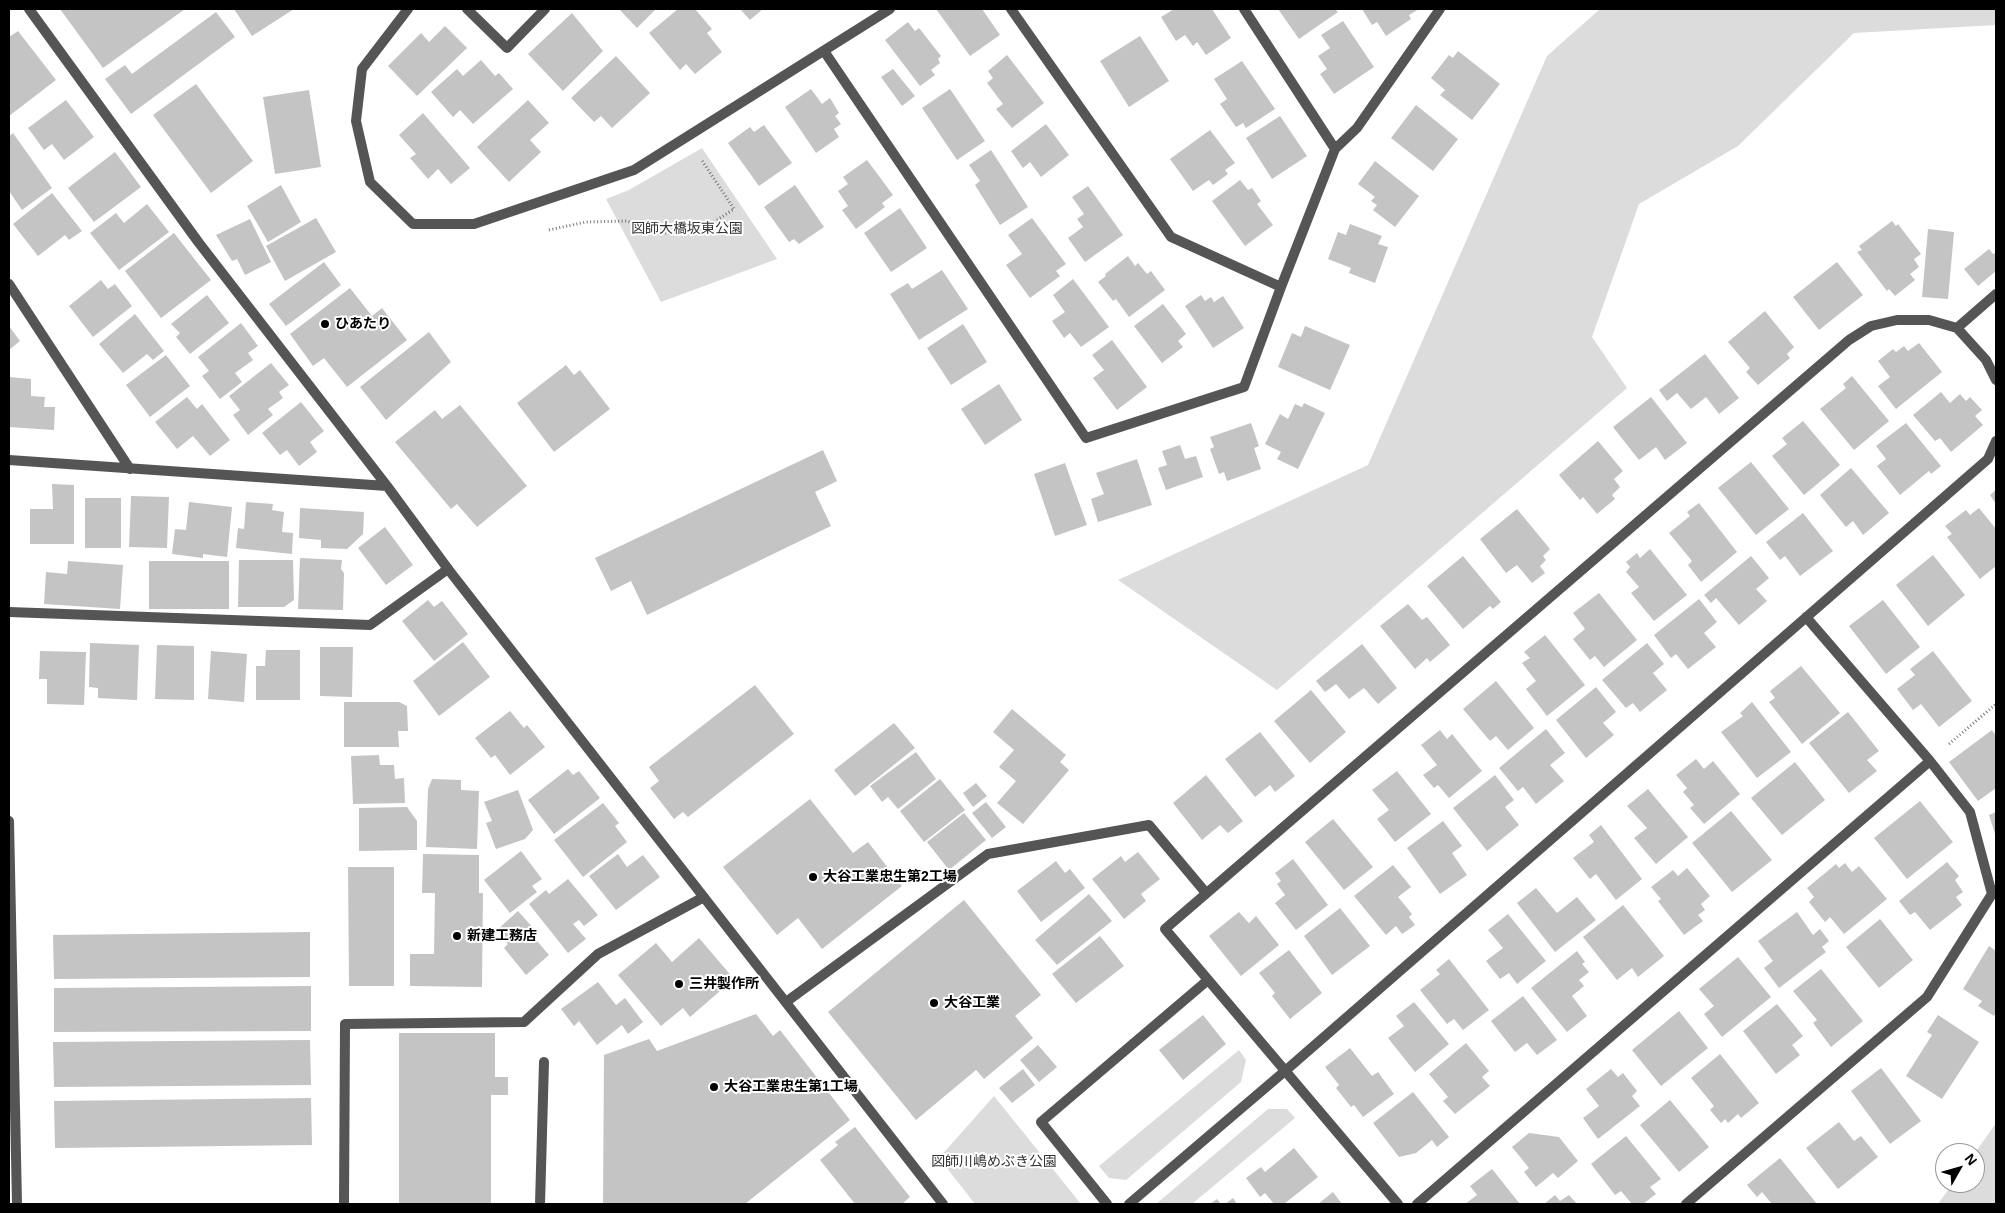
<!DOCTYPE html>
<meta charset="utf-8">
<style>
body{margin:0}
#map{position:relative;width:2005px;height:1213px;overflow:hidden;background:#fff;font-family:Arial,sans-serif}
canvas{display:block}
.frame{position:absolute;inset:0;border:10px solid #000;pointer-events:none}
.north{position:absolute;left:1935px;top:1143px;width:50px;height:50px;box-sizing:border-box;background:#fff;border:1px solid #999;border-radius:50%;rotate:52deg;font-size:14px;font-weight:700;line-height:20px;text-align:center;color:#000}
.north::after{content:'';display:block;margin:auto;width:18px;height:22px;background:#000;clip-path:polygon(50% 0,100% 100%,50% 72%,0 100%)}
</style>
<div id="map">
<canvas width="2005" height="1213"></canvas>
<div class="frame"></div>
<div class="north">N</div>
</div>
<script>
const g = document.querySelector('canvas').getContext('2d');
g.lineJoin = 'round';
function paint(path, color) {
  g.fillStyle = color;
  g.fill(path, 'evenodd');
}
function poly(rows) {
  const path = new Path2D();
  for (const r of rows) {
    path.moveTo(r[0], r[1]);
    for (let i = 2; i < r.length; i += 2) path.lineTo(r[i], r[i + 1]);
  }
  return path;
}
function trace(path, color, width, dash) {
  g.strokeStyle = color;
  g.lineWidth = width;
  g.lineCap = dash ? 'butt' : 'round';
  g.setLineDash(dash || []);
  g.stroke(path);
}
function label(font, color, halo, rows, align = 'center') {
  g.font = font + ' Arial,"Noto Sans JP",sans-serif';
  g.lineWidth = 4;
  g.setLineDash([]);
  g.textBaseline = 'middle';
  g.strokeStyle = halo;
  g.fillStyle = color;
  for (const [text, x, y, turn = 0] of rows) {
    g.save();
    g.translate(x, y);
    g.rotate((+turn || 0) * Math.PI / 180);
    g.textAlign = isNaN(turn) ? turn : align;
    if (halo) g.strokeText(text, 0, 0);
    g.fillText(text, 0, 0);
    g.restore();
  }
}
paint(poly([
 [1600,9,1996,9,1996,25,1854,33,1738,146,1639,204,1592,337,1627,388,1277,690,1118,580,1368,465,1547,56],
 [702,148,777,259,661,302,606,199,629,190],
 [1239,1050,1246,1060,1241,1082,1126,1180,1109,1178,1099,1166],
 [994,1096,1081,1204,975,1204,939,1158],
 [1268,1109,1287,1109,1295,1118,1192,1204,1156,1204],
 [1996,1123,1996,1204,1938,1204,1953,1183,1975,1183,1975,1153]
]), '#dcdcdc');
paint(poly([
 [60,9,185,9,103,68],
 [234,9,294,9,252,36],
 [619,9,656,9,637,28],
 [678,9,695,9,712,29,707,33,722,52,695,74,686,64,680,70,649,33],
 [740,9,763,9,750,20],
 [936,9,982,9,1000,35,970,56],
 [1174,9,1212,9,1231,38,1206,55,1197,42,1193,46,1185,35,1176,41,1161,17],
 [1278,9,1335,9,1338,12,1299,39],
 [1362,9,1419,9,1409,15,1411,19,1386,36,1377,22,1372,25],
 [216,12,235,37,131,114,105,79,125,65,132,74],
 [572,13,603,51,563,91,528,54],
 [1343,21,1374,67,1334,94,1320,74,1327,69,1318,56,1330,48,1321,35],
 [908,22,915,31,919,28,941,56,938,59,940,63,931,70,935,75,920,86,885,40],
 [445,26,467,48,417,96,388,66,421,33,429,42],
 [18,31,56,80,9,116,9,37],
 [1140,36,1169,81,1129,107,1100,61],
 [1458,51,1500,84,1472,120,1440,95,1445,90,1431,78,1449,55,1453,58],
 [1007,55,1044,103,1012,128,996,109,1003,104,987,83,993,78,988,71],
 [616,56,650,93,612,128,601,116,594,122,571,98],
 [481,60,495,76,499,73,513,89,473,124,460,110,453,117,431,92,457,69,463,76],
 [1242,61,1275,109,1246,128,1243,123,1236,127,1220,104,1227,99,1214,79],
 [893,69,915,96,902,106,881,77],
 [196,84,253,161,211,193,153,115],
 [811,89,822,104,830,98,839,113,835,116,841,124,834,129,839,137,816,153,785,107],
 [950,89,985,141,957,160,922,108],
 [309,90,321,167,275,174,263,97],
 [66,100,94,137,64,160,52,144,44,150,28,128],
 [528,100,549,123,530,140,541,152,509,182,477,147],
 [1416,105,1458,139,1433,171,1391,138],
 [423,113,470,168,451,184,438,169,428,179,410,158,416,154,399,135],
 [1280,116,1307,156,1272,179,1246,138],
 [1046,124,1069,155,1041,177,1030,162,1023,168,1011,151],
 [764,125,792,163,759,186,728,143,750,127,754,132],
 [1210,130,1235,163,1225,170,1228,174,1213,185,1209,180,1193,191,1170,159],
 [13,133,52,188,22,210,9,191,9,136],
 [991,150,1028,207,1000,225,975,185,980,181,969,165],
 [115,152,141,187,94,222,68,188],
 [867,160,893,195,882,203,885,207,856,229,842,210,848,206,838,191,848,184,843,177],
 [1375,161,1419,196,1395,227,1373,210,1377,205,1371,201,1375,197,1358,184],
 [1240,180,1248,190,1252,188,1261,201,1257,204,1273,225,1245,246,1212,201],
 [281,185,301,222,268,242,247,206],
 [795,185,824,227,799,244,794,239,789,242,764,207],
 [1088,186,1123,235,1085,262,1068,238,1083,227,1077,219,1084,214,1072,197],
 [52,193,82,231,69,240,65,235,38,256,13,224],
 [147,204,169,232,119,270,90,233,116,213,124,223],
 [900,208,927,248,891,272,864,233],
 [316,218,336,252,285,281,266,246],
 [1032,218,1066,264,1056,271,1060,276,1030,298,1006,265,1022,254,1008,235],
 [250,219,271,262,245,275,237,259,232,261,216,235],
 [1892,221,1896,226,1898,224,1921,254,1914,259,1919,267,1910,274,1915,280,1895,296,1889,289,1887,291,1857,252,1862,250,1859,246],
 [1350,224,1382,236,1378,244,1388,247,1375,283,1349,273,1351,268,1328,259,1338,232,1346,235],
 [1928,229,1954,232,1948,299,1922,297],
 [174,233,211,280,161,318,125,271],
 [1989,249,1993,254,1996,253,1996,271,1978,286,1964,269],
 [1128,256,1135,266,1138,263,1147,274,1151,271,1165,290,1129,317,1116,299,1113,301,1098,282,1106,276,1105,274],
 [324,262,341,285,286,326,269,304],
 [1837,262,1863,295,1819,330,1793,297],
 [942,270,968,309,919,340,890,294,908,283,912,289],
 [1073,279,1109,327,1081,347,1070,333,1064,338,1052,321,1065,312,1053,295],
 [101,280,108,289,115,284,132,306,93,337,69,306],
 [350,288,372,316,382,308,407,340,347,387,324,358,313,366,290,334],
 [207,295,229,323,190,354,176,337,180,333,171,324],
 [1201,295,1205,301,1211,297,1214,302,1223,296,1244,328,1213,348,1185,306],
 [1163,304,1186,334,1178,341,1183,347,1162,363,1134,326],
 [1765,311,1794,347,1787,354,1790,358,1758,385,1746,372,1750,368,1728,342],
 [135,314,164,351,153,360,147,354,123,373,99,344],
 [241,323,258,346,248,353,253,360,235,373,242,382,220,399,202,376,209,371,198,357],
 [963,324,987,362,951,385,927,348],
 [9,326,20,341,9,350],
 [1305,326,1350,345,1330,390,1278,367,1292,333,1301,337],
 [429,332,451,362,386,420,360,387],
 [1112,340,1147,387,1117,410,1093,378,1104,370,1092,355],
 [1919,343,1942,372,1896,409,1878,386,1890,377,1878,361,1893,349,1896,352,1904,346,1908,351],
 [1705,354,1739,398,1719,414,1706,397,1691,409,1677,393,1667,401,1659,390],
 [166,355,190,386,150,417,126,385],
 [271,363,289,385,279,392,283,398,268,409,273,415,248,435,233,415,240,410,229,396],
 [566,365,574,375,580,370,610,409,554,452,517,403],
 [1852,376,1889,421,1854,450,1820,409,1846,388,1843,384],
 [9,377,31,379,31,396,45,397,44,407,55,407,54,430,9,427],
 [999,384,1022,420,985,445,961,409],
 [1941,392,1950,403,1960,394,1966,401,1970,397,1982,410,1975,416,1983,425,1951,452,1940,438,1935,441,1913,415],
 [187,397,197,409,202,404,230,440,210,456,193,436,177,449,155,422],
 [1651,397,1687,443,1665,460,1656,447,1639,460,1613,427],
 [301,402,324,431,310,442,317,452,299,466,287,450,280,455,262,433],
 [1304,403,1325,413,1298,469,1277,459,1281,452,1265,444,1280,414,1288,419,1295,404,1302,407],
 [460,405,527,486,477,527,457,504,451,509,395,442,435,410,442,419],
 [1803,421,1840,465,1804,495,1772,456,1787,444,1782,438],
 [1251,423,1259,446,1254,448,1261,469,1227,481,1224,472,1219,474,1210,449,1214,447,1210,437],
 [1906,423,1941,466,1931,474,1929,471,1900,495,1877,466,1886,459,1876,446],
 [1598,441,1623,471,1614,479,1620,487,1612,495,1615,499,1597,514,1583,497,1580,500,1559,475],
 [1180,445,1185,459,1196,456,1203,477,1166,490,1158,468,1167,465,1162,451],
 [823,450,837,481,815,492,831,526,647,615,631,581,611,591,595,558],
 [1137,459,1152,505,1098,522,1091,499,1104,494,1096,473],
 [1751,462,1789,509,1756,535,1718,488],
 [1065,463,1087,525,1055,536,1034,474],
 [1851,468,1889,513,1863,535,1853,521,1846,527,1820,495],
 [52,484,74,485,74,544,30,544,30,509,53,509],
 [1996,490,1996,504,1990,495],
 [131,496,169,497,167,548,129,547],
 [85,498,121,498,121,548,85,548],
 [189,502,232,507,227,557,203,554,203,558,172,554,175,529,186,530],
 [246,502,273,504,272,510,284,512,282,532,293,533,292,554,236,548,238,528,244,529],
 [1699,503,1737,552,1701,582,1688,565,1692,561,1669,533,1690,516,1687,512],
 [300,508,364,512,363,534,347,549,321,548,321,540,299,538],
 [1979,508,1996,529,1996,566,1980,579,1947,537,1952,534,1945,526,1966,510,1970,515],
 [1517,509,1550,549,1543,556,1546,560,1540,566,1545,573,1532,583,1517,565,1506,573,1480,539],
 [1803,513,1833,551,1800,576,1785,556,1780,560,1766,542],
 [385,527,413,565,386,585,358,548],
 [1650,549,1687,595,1654,621,1631,593,1639,587,1626,572,1630,567,1626,562,1637,553,1640,558],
 [1933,555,1965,595,1928,626,1896,585],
 [1463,556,1501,602,1493,609,1490,606,1463,629,1427,586],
 [1751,556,1769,578,1756,589,1767,601,1739,625,1716,598,1711,603,1704,595],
 [300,558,342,560,341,569,344,573,343,610,298,609],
 [239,560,293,560,294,600,284,607,238,607],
 [68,561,123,565,120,609,44,604,46,572,67,574],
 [149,561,229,561,229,609,149,609],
 [1599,593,1637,640,1604,667,1595,656,1590,660,1573,639,1585,629,1573,613],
 [1699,599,1717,622,1704,633,1716,647,1688,669,1676,654,1671,658,1654,635],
 [428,600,434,607,442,601,468,634,434,661,402,621],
 [1883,600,1920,647,1886,674,1849,626],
 [1408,604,1422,620,1427,617,1450,645,1430,662,1427,658,1415,669,1380,626],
 [1545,635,1585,685,1547,716,1526,689,1536,681,1522,663,1530,658,1524,652],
 [463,642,490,677,439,716,413,681],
 [90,643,139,645,137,700,98,698,98,688,89,687],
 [1647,643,1664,664,1653,673,1667,690,1640,712,1633,703,1626,708,1602,680],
 [1362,644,1397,688,1378,704,1364,688,1349,699,1336,684,1325,692,1316,681],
 [157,645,194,646,194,700,155,699],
 [320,647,353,647,352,697,320,696],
 [266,650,300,650,300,700,256,700,256,666,265,666],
 [40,651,86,652,84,705,47,704,47,679,39,679],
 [211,651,247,654,244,702,208,699],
 [1933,651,1972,701,1939,727,1921,704,1913,710,1897,689,1915,675,1910,669],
 [1801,666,1840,713,1802,744,1769,702,1775,698,1770,691],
 [1496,681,1534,728,1508,750,1496,736,1490,741,1463,709],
 [755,685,794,734,688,817,683,812,674,819,650,788,659,781,649,767],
 [1596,687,1616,712,1603,723,1614,735,1586,758,1556,720],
 [1311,690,1346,732,1310,763,1274,721],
 [344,702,399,702,407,706,408,731,398,731,399,747,344,747],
 [1752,702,1791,752,1757,778,1721,732,1743,716,1740,713],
 [1012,709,1066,755,1060,762,1069,770,1023,824,997,803,1016,781,999,767,1014,750,993,732],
 [510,711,524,728,527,725,545,747,510,775,495,755,491,758,475,738],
 [1848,712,1879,751,1867,760,1877,771,1849,793,1809,743],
 [894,723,915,748,855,796,834,770],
 [1546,729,1565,753,1550,765,1564,781,1536,804,1523,787,1518,791,1499,768],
 [1440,730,1447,739,1452,734,1482,771,1449,798,1438,785,1434,788,1423,775,1437,765,1421,745],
 [1992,730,1996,736,1996,788,1978,801,1949,762],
 [1260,732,1295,776,1275,792,1270,785,1255,797,1225,759],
 [916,752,936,779,898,809,888,797,882,802,870,786],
 [379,755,380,765,394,765,395,779,404,778,405,803,353,804,351,756],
 [1696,759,1704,769,1713,761,1740,794,1704,824,1690,808,1694,805,1683,792,1687,788,1676,775],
 [1795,762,1825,800,1782,835,1751,798],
 [568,769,573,775,579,771,600,798,554,834,528,800],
 [1397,771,1431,814,1395,842,1377,819,1389,810,1372,790],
 [1206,775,1243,821,1228,833,1220,825,1202,840,1173,803],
 [1495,775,1514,800,1505,807,1519,825,1487,851,1453,808],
 [432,779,461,780,461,790,479,791,477,849,426,847,428,789],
 [940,779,965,810,924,842,900,811],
 [976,783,987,796,973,807,963,793],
 [1648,789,1688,837,1656,864,1634,838,1647,828,1627,806],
 [518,790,533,830,525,839,496,849,486,823,492,821,484,802],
 [810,799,853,853,868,842,902,886,822,949,798,918,777,935,723,867],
 [1920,801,1953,842,1907,879,1874,838],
 [986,802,1006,827,992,838,972,813],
 [603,803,619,823,615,826,627,842,583,877,554,840],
 [407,807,417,821,417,850,359,851,359,808],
 [1731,811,1772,860,1732,892,1692,843],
 [1996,812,1996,837,1989,815],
 [964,813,986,840,949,870,927,842],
 [1333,819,1373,867,1344,890,1305,842],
 [1443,821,1462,846,1452,853,1467,875,1440,894,1407,848],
 [1601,825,1642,879,1616,900,1596,874,1590,879,1573,858,1594,842,1589,835],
 [521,851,542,879,532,886,537,892,510,913,484,880],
 [1138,852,1160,879,1141,894,1146,901,1124,919,1092,879,1121,856,1125,862],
 [423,854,479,855,479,893,483,893,482,987,410,986,410,954,434,954,435,893,422,893],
 [618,854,627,867,643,855,660,877,616,910,589,876],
 [1293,859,1328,905,1296,930,1275,903,1285,895,1277,884,1281,881,1275,873],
 [1056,861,1065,873,1070,869,1085,888,1041,922,1017,891],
 [1947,862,1959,876,1955,880,1963,892,1956,897,1962,905,1930,930,1915,912,1910,915,1899,901],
 [1845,863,1852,872,1859,866,1887,899,1844,934,1830,917,1825,922,1809,902,1814,897,1807,888,1836,864,1839,868],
 [1393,865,1411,887,1398,897,1412,914,1409,917,1415,925,1402,934,1396,926,1386,935,1354,896],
 [348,867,394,867,394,986,349,986],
 [1687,868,1710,896,1701,904,1705,910,1698,915,1703,921,1684,935,1658,901,1661,899,1651,887,1673,870,1678,876],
 [568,879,598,915,584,926,579,920,573,924,586,939,568,953,529,904,546,890,549,894],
 [1536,888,1557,913,1577,897,1596,920,1555,952,1517,903],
 [1089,894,1112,921,1057,965,1035,940],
 [964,900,1041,995,1015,1016,1033,1038,984,1079,976,1070,916,1120,828,1012],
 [1623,905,1664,956,1638,977,1632,968,1617,980,1583,937],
 [1340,908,1370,946,1332,975,1304,936],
 [518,911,535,930,531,934,549,955,526,975,504,948,508,944,497,930],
 [1239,912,1249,923,1256,916,1279,945,1241,976,1209,936],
 [1797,912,1813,935,1820,929,1829,941,1822,947,1826,952,1779,988,1764,968,1773,961,1758,941],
 [1508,914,1546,961,1517,984,1509,973,1500,979,1486,961,1503,948,1488,930],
 [1880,919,1913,960,1879,988,1846,947],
 [310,932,310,977,54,979,53,935],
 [1100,936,1124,966,1076,1003,1052,974],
 [699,938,734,979,690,1017,683,1008,661,1026,618,975,656,943,672,962],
 [1989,946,1996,951,1996,1011,1994,1016,1978,1006,1982,1001,1963,989],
 [1289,950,1322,993,1290,1019,1272,996,1275,993,1259,973],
 [1577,951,1585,962,1582,964,1589,972,1579,980,1584,986,1572,996,1587,1016,1567,1032,1531,988],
 [1738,957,1771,997,1722,1037,1704,1014,1714,1006,1699,989],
 [1449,959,1489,1010,1463,1030,1454,1019,1447,1024,1420,990,1440,974,1436,970],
 [1821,969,1863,1021,1831,1047,1813,1023,1817,1020,1793,991],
 [598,982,616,1005,625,998,643,1022,628,1034,622,1025,597,1045,579,1021,574,1026,561,1009],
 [311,986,311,1031,54,1032,54,988],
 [1523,996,1557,1040,1537,1055,1527,1043,1515,1052,1491,1021],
 [1414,1002,1449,1044,1415,1072,1388,1038,1404,1026,1396,1016],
 [1777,1004,1803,1036,1792,1045,1800,1055,1776,1074,1743,1031],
 [1679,1011,1708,1048,1661,1086,1632,1050],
 [756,1014,773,1036,780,1030,850,1120,745,1204,603,1204,604,1055,649,1039,657,1051],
 [1203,1015,1226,1044,1183,1080,1159,1050],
 [1938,1015,1979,1042,1942,1099,1906,1076,1932,1035,1927,1032],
 [399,1033,495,1033,495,1077,508,1077,508,1095,491,1095,491,1204,399,1204],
 [310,1040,311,1085,54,1087,53,1042],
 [1466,1043,1489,1071,1482,1077,1490,1086,1455,1114,1443,1101,1448,1097,1429,1074],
 [1038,1045,1057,1067,1039,1082,1020,1060],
 [1350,1048,1372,1076,1378,1072,1394,1094,1363,1117,1354,1105,1351,1107,1336,1088,1339,1085,1325,1067],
 [1720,1054,1759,1103,1741,1118,1738,1114,1728,1123,1725,1119,1721,1123,1710,1110,1714,1106,1691,1078],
 [1881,1068,1921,1121,1890,1144,1851,1091],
 [1023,1069,1035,1085,1012,1103,999,1088],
 [1611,1069,1618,1077,1623,1073,1637,1091,1632,1096,1640,1106,1598,1139,1583,1118,1599,1106,1586,1089],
 [1413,1092,1449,1137,1437,1147,1432,1140,1416,1153,1399,1157,1373,1123],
 [311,1098,312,1145,55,1148,54,1101],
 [1670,1100,1709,1147,1679,1172,1640,1125],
 [1839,1122,1854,1141,1861,1136,1878,1157,1838,1189,1806,1148],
 [855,1127,910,1197,902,1204,855,1204,820,1160,838,1145,835,1142],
 [1529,1133,1559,1137,1578,1161,1558,1178,1553,1173,1536,1187,1524,1172,1529,1168,1512,1147],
 [1626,1136,1661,1179,1650,1187,1656,1194,1643,1204,1632,1204,1621,1191,1615,1195,1591,1164],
 [1294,1148,1318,1177,1284,1204,1274,1204,1265,1193,1260,1197,1246,1178,1261,1167,1265,1172],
 [1780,1158,1817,1204,1772,1204,1762,1192,1757,1197,1747,1185],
 [1492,1169,1520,1204,1465,1204,1477,1195,1470,1186],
 [1333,1192,1342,1204,1318,1204],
 [1555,1195,1560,1201,1569,1195,1577,1204,1544,1204],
 [1233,1198,1237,1204,1225,1204],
 [1217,1199,1221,1204,1210,1204]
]), '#c4c4c4');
trace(poly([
 [549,230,586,222,627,221,657,233,697,233,734,209,701,159],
 [1949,744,1996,704]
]), '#777', 3, [1, 2.5]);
trace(poly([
 [9,612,370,625,448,569],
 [786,1002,988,854,1149,825,1206,893],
 [540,1204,544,1062]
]), '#555', 10);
trace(poly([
 [29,9,199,243,387,486,448,569,943,1204],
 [408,9,362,69,356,121,370,182,413,224,474,224,634,170,890,9],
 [467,9,507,48,545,9],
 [1011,9,1171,237,1281,287],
 [1244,9,1335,149],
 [824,51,1086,438,1244,387,1281,287,1335,149,1357,128,1440,9],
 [9,284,130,469],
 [1996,294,1957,328,1986,360,1996,380],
 [9,460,387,486],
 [9,821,17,1204],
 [344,1204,345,1024,524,1022,598,954,704,897],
 [1107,1204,1041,1122,1208,980],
 [1129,1204,1285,1071,1988,459,1996,441],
 [1398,1204,1165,929,1849,340,1871,326,1897,320,1929,320,1957,328],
 [1417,1204,1930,761],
 [1686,1204,1927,997,1992,894,1970,812,1930,761,1806,617]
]), '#555', 10);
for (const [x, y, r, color] of [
 [325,324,5,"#000"],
 [813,877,5,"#000"],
 [457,936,5,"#000"],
 [679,984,5,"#000"],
 [934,1003,5,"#000"],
 [714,1087,5,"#000"]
]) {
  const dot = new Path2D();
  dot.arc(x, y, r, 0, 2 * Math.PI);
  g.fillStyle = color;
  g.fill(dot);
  trace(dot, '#fff', 2);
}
label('14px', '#333', '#fff', [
 ["図師大橋坂東公園",687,229],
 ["図師川嶋めぶき公園",994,1162]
]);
label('bold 14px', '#000', '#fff', [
 ["ひあたり",335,324],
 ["大谷工業忠生第2工場",823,877],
 ["新建工務店",467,936],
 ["三井製作所",689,984],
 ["大谷工業",944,1003],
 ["大谷工業忠生第1工場",724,1087]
], 'left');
</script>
